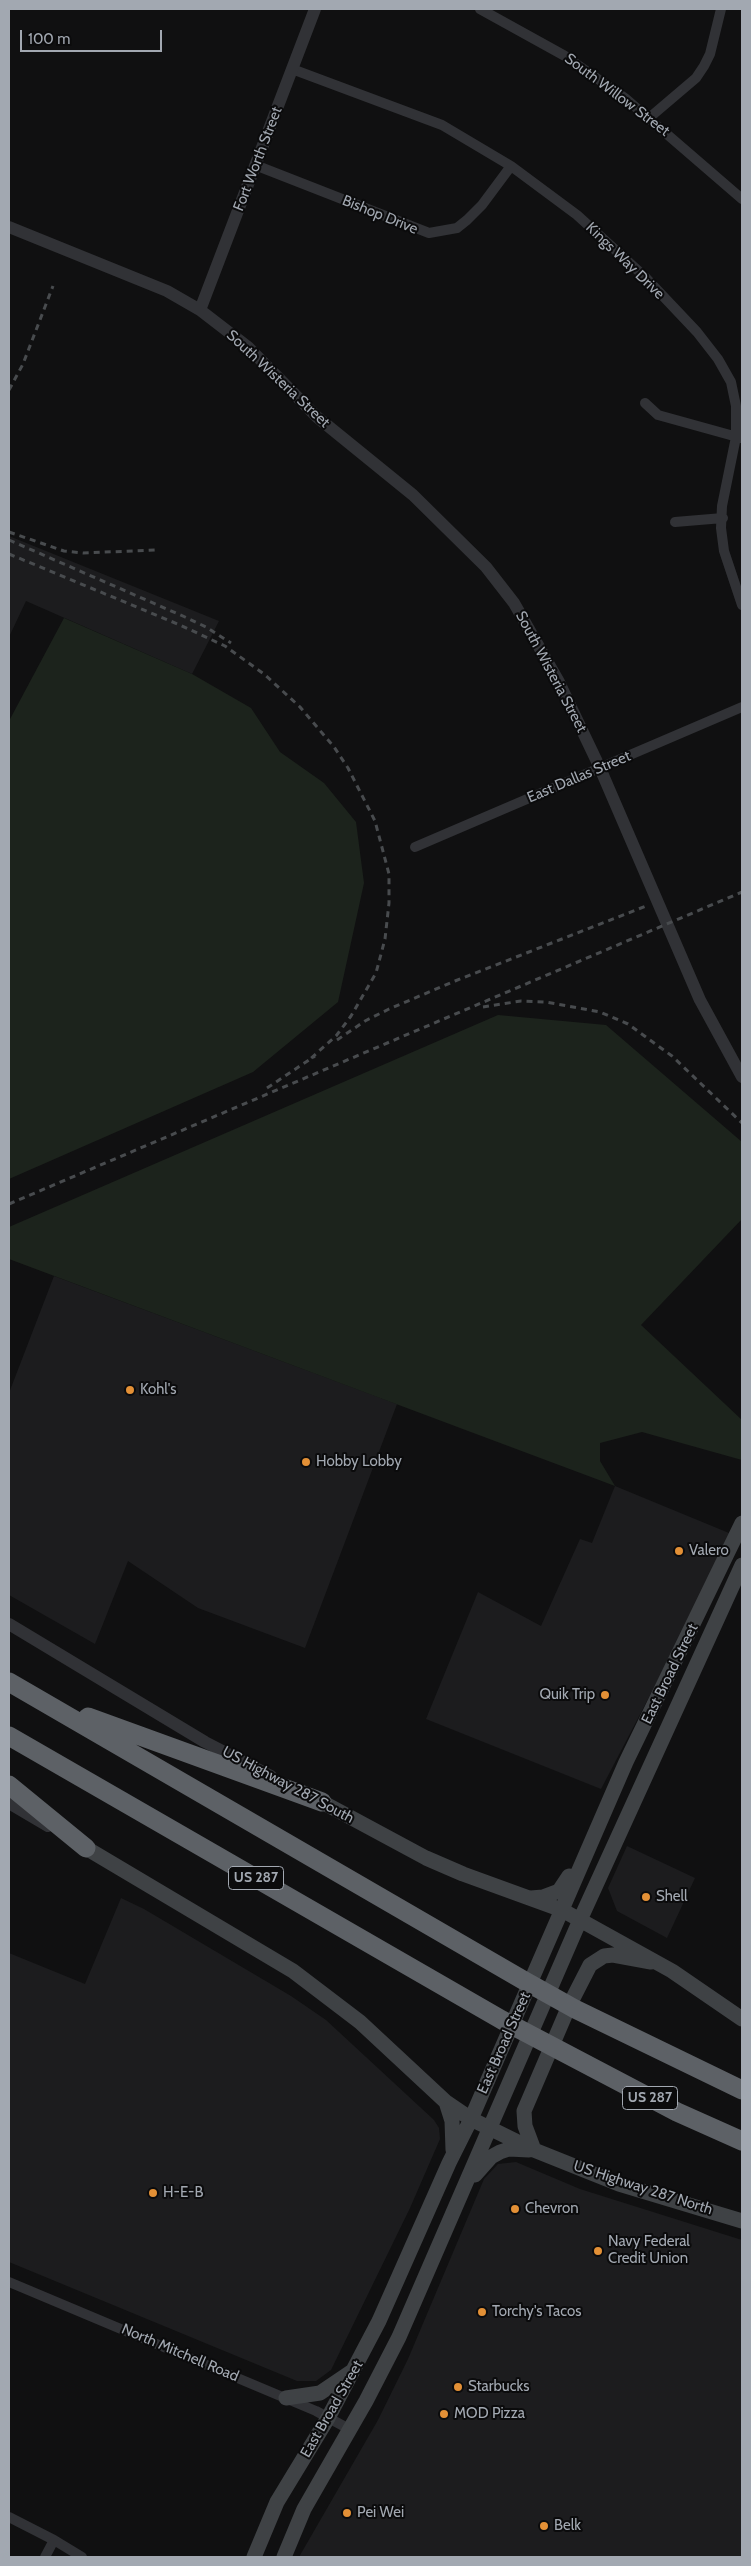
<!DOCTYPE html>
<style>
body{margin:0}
#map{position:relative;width:751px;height:2566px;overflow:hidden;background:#101011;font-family:Cabin,sans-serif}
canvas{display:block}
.frame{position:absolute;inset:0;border:10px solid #a2a8b1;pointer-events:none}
.scale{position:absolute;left:20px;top:30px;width:142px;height:22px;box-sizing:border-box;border:2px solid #a2a8b1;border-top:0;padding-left:6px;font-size:15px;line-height:18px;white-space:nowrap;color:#a2a8b1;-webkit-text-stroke:4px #0b0b0c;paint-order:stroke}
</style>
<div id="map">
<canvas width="751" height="2566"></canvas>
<div class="frame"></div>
<div class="scale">100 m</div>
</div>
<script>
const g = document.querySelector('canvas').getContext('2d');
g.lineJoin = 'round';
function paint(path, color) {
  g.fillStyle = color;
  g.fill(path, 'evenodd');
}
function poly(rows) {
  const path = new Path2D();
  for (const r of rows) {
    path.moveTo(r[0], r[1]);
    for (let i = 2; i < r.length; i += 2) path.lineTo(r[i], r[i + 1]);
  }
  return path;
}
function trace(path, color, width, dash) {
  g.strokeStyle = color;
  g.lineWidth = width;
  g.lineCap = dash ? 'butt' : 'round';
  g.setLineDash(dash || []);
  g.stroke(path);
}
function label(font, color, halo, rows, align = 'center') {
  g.font = font + ' Cabin,sans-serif';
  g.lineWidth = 4;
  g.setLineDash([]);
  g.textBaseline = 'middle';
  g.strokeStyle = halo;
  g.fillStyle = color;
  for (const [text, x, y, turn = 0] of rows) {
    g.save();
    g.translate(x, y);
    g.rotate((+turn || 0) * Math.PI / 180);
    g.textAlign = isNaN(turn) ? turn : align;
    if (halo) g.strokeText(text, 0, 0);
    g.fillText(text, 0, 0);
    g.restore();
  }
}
paint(poly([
 [9,536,219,621,192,674,26,601,9,637],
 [54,1276,397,1404,305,1648,198,1608,128,1561,95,1644,9,1595,9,1393],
 [615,1486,729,1533,681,1636,601,1789,426,1719,478,1592,541,1626,580,1539,592,1543],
 [627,1846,695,1878,667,1938,617,1911,608,1888],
 [121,1898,144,1909,291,1996,326,2020,434,2120,439,2128,440,2139,410,2208,331,2370,316,2381,297,2381,9,2262,9,1953,85,1984],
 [516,2162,580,2189,742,2240,742,2557,299,2557,378,2420,408,2359,484,2179,498,2164]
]), '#1c1c1e');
paint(poly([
 [64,618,192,674,251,708,280,752,324,783,356,822,364,883,338,1002,253,1072,9,1179,9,721],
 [498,1015,606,1025,742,1142,742,1219,641,1325,742,1420,742,1460,642,1432,600,1443,600,1461,615,1486,9,1259,9,1227]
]), '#1c231c');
trace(poly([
 [480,9,565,56,625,98,742,199],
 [292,69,442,125,511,166,577,215,645,277,697,332,718,359,731,382,736,406,736,437,722,506,721,528,724,551,742,605],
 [649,118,696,78,704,66,710,54,721,9],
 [255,165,429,233,457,228,467,220,482,205,511,166],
 [645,403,658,415,741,438],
 [675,522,723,518],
 [415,847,742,707],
 [9,2282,316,2411,349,2429],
 [9,2517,54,2540,82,2557],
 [45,2557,54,2540]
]), '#313236', 10);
trace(poly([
 [9,227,167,291,200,310,248,347,317,417,413,495,486,567,514,603,559,682,600,768,700,1000,742,1077],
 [200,310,315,9],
 [9,1624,205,1742,271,1776],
 [9,1803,48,1826]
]), '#313236', 12);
trace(poly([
 [322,1802,426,1858,463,1874,562,1910,672,1971,742,2019],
 [86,1848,293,1971,360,2022,446,2102,471,2119,534,2150,619,2184,742,2221],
 [531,1898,543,1897,559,1891,569,1876],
 [446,2102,452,2121,453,2150],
 [534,2150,525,2126,524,2111,569,2006,590,1965,604,1956,613,1955,651,1962],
 [475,2175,491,2157,500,2152,509,2149,529,2150],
 [286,2398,320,2393,351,2372],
 [254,2557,277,2502,328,2418,379,2321,449,2163,471,2119,626,1762,742,1523],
 [284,2557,304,2509,366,2401,399,2337,580,1920,742,1565]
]), '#3f4245', 15);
trace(poly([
 [9,1682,523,1980,575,2009,742,2090],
 [88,1717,322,1802],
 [9,1736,502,2020,677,2112,742,2141],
 [9,1785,86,1848]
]), '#5d6166', 19);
trace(poly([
 [9,390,23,364,53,286],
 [9,532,64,551,83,553,155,550],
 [9,540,185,617,206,627,231,643],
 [9,554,180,625,225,646,264,674,300,707,334,747,348,768,375,821,389,874,389,903,385,939,376,973,351,1016,336,1036,309,1060],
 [483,1007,521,1001,546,1002,600,1012,628,1024,672,1056,742,1123],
 [337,1040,365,1021,389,1009,455,981,646,906],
 [267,1088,315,1056],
 [9,1204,742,892]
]), '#484b4e', 3, [6, 5]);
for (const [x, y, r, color] of [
 [130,1390,5,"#e39036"],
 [306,1462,5,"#e39036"],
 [679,1551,5,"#e39036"],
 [605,1695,5,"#e39036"],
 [646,1897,5,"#e39036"],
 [153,2193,5,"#e39036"],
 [515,2209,5,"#e39036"],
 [598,2251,5,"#e39036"],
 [482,2312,5,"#e39036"],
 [458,2387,5,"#e39036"],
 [444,2414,5,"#e39036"],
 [347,2513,5,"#e39036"],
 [544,2526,5,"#e39036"]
]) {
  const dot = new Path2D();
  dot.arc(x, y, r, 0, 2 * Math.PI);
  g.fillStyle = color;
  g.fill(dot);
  trace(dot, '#0b0b0c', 2);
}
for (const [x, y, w] of [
 [256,1878,55],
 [650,2098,55]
]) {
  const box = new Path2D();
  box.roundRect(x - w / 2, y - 11.5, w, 23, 4);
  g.fillStyle = '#0b0b0c';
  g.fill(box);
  trace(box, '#a2a8b1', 1);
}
label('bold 14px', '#a2a8b1', null, [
 ["US 287",256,1878],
 ["US 287",650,2098]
]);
label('15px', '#a2a8b1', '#0b0b0c', [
 ["South Willow Street",617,95,37],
 ["Fort Worth Street",258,159,-69],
 ["Bishop Drive",380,215,22],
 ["Kings Way Drive",625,261,44],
 ["South Wisteria Street",278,379,43],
 ["South Wisteria Street",551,672,62],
 ["East Dallas Street",579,777,-23],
 ["East Broad Street",670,1674,-64],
 ["US Highway 287 South",288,1785,28],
 ["East Broad Street",504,2043,-66],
 ["US Highway 287 North",643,2188,18],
 ["North Mitchell Road",180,2353,23],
 ["East Broad Street",332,2409,-60]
]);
label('15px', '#a2a8b1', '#0b0b0c', [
 ["Kohl's",140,1390],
 ["Hobby Lobby",316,1462],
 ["Valero",689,1551],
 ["Quik Trip",595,1695,"right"],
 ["Shell",656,1897],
 ["H-E-B",163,2193],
 ["Chevron",525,2209],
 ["Navy Federal",608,2242],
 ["Credit Union",608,2259],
 ["Torchy's Tacos",492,2312],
 ["Starbucks",468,2387],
 ["MOD Pizza",454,2414],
 ["Pei Wei",357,2513],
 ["Belk",554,2526]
], 'left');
</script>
